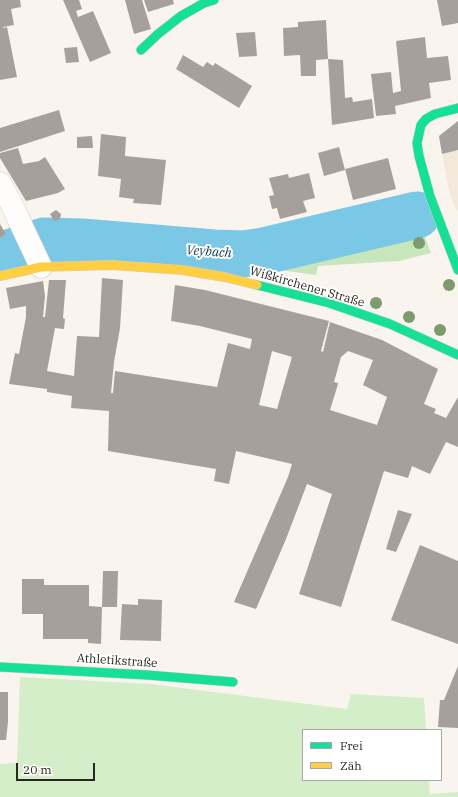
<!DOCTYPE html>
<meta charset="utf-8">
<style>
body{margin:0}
#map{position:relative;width:458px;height:797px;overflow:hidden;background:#faf4ee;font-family:"IBM Plex Serif",serif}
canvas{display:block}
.legend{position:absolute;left:302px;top:729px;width:140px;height:52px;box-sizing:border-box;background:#fff;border:1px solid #aaa8a6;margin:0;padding:5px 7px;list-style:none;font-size:12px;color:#2b2620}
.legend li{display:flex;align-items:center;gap:8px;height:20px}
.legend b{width:20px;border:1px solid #aaa8a6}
.scale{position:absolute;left:16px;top:763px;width:79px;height:18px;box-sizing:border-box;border:2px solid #2b2620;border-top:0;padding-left:5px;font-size:12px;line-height:14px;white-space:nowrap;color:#2b2620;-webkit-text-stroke:3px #fff;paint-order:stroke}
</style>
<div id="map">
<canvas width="458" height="797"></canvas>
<ul class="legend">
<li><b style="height:5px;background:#16e098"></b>Frei</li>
<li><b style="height:5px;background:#ffcf43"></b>Zäh</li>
</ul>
<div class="scale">20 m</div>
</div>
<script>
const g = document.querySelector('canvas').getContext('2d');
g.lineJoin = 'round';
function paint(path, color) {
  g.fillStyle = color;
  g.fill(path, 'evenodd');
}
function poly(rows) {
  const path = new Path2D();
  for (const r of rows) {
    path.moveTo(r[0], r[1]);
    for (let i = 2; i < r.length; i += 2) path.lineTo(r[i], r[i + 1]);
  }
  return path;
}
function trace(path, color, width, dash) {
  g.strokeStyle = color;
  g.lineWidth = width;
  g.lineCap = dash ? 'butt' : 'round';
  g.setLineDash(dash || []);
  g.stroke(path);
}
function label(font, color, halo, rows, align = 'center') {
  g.font = font + ' "IBM Plex Serif",serif';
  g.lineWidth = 4;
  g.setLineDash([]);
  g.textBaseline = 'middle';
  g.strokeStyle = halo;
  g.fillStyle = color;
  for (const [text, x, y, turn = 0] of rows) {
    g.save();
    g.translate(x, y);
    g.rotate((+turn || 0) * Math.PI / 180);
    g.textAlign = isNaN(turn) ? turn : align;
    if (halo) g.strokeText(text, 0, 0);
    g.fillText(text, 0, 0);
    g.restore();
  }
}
paint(poly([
 [458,121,458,210,456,211,449,190,439,136]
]), '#f4e8db');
paint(poly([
 [20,677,151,684,347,709,351,694,424,698,426,730,303,730,303,780,429,780,430,794,458,792,458,797,0,797,0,764,17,763]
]), '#d4eec9');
paint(poly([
 [419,221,431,253,399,261,318,266,316,275,280,270,280,262,287,252,386,231]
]), '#c7e6bb');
trace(poly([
 [0,256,44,241,82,242,214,253,243,254,264,251,417,215]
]), '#7bc8e6', 47);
paint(poly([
 [0,0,20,0,21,7,11,9,14,25,3,27,3,28,7,27,17,77,0,80],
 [63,0,79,0,82,9,76,11,78,17,93,11,111,53,90,62],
 [125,0,142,0,151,29,134,34],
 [144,0,173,0,174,4,148,12],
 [437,0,458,0,458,23,442,26],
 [326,20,328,59,316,60,316,76,301,76,300,55,284,56,283,28,298,27,298,22],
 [255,32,257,56,239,57,236,33],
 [425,37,427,58,448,56,451,80,429,83,431,98,395,106,396,114,376,116,371,74,391,72,393,93,401,91,396,41],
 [77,47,79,62,66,63,64,48],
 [183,55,203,67,207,62,213,66,215,63,252,86,239,108,176,69],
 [328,59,343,60,345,98,352,97,353,102,372,99,374,118,332,125],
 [59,110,65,131,0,152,0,128],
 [458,121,458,150,442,154,439,136],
 [101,134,126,137,125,156,166,160,161,205,133,203,134,199,119,197,121,179,98,176],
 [92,136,93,148,77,148,77,137],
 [339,147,345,170,324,176,318,153],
 [18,148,23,164,39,161,45,157,65,189,58,193,26,201,0,158,0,153],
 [388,158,396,189,353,200,345,169],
 [309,173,315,198,303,201,307,212,280,219,277,208,272,209,269,196,274,195,269,178,288,174,289,178],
 [56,210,61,214,60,219,54,221,50,214],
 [0,224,6,234,0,238],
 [102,278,123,280,120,328,114,362,111,393,113,393,115,371,217,387,228,343,250,349,252,339,200,326,171,321,175,285,205,290,329,321,321,351,323,352,330,322,382,340,438,369,424,404,436,409,434,413,446,418,458,397,458,447,446,442,430,474,412,466,408,478,384,471,341,607,299,594,332,494,307,484,286,539,256,609,234,602,288,477,292,464,236,451,229,484,214,481,216,469,108,451,109,411,71,408,72,396,47,392,47,389,9,384,15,353,19,354,26,317,26,306,10,309,6,288,43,281,45,296,43,317,45,317,49,280,66,280,63,318,65,319,64,329,55,328,47,371,74,376,77,336,99,337],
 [272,351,292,357,277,409,259,405],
 [348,351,373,360,363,385,387,397,377,425,330,410,338,384,338,383,334,382,341,357],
 [398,510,412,514,396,552,386,549],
 [420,545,458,561,458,644,391,620],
 [103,571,118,571,117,607,102,607],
 [22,579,44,579,44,585,89,585,89,606,102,607,101,644,88,643,88,639,43,639,43,614,22,614],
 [138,599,162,600,161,641,120,640,122,604,138,605],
 [458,666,458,728,438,727,440,700,444,700],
 [0,692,8,692,8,722,6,740,0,740]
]), '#a6a09c');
const street = poly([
 [0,183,10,201,41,267]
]);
const fast = poly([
 [141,50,158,34,181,16,204,3,214,0],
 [458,108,435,114,426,119,421,125,417,143,419,156,430,196,458,270],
 [257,285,329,303,390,324,458,355],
 [0,667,147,675,233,682]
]);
const slow = poly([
 [0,276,41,267,112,265,182,270,224,277,257,285]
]);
trace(street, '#d5cfc9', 23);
trace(fast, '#d5cfc9', 10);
trace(slow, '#d5cfc9', 10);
trace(street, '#fefdfc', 22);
trace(fast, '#16e098', 9);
trace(slow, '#ffcf43', 9);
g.fillStyle = '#7e9b6e';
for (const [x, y] of [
 [419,243],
 [449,285],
 [376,303],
 [409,317],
 [440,330]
]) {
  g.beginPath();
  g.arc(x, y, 6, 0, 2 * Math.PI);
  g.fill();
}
label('12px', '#2b2620', '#fff', [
 ["Wißkirchener Straße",307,287,16],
 ["Athletikstraße",117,661,4]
]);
label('italic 13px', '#0e3e51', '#fff', [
 ["Veybach",209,252,4]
]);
</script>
